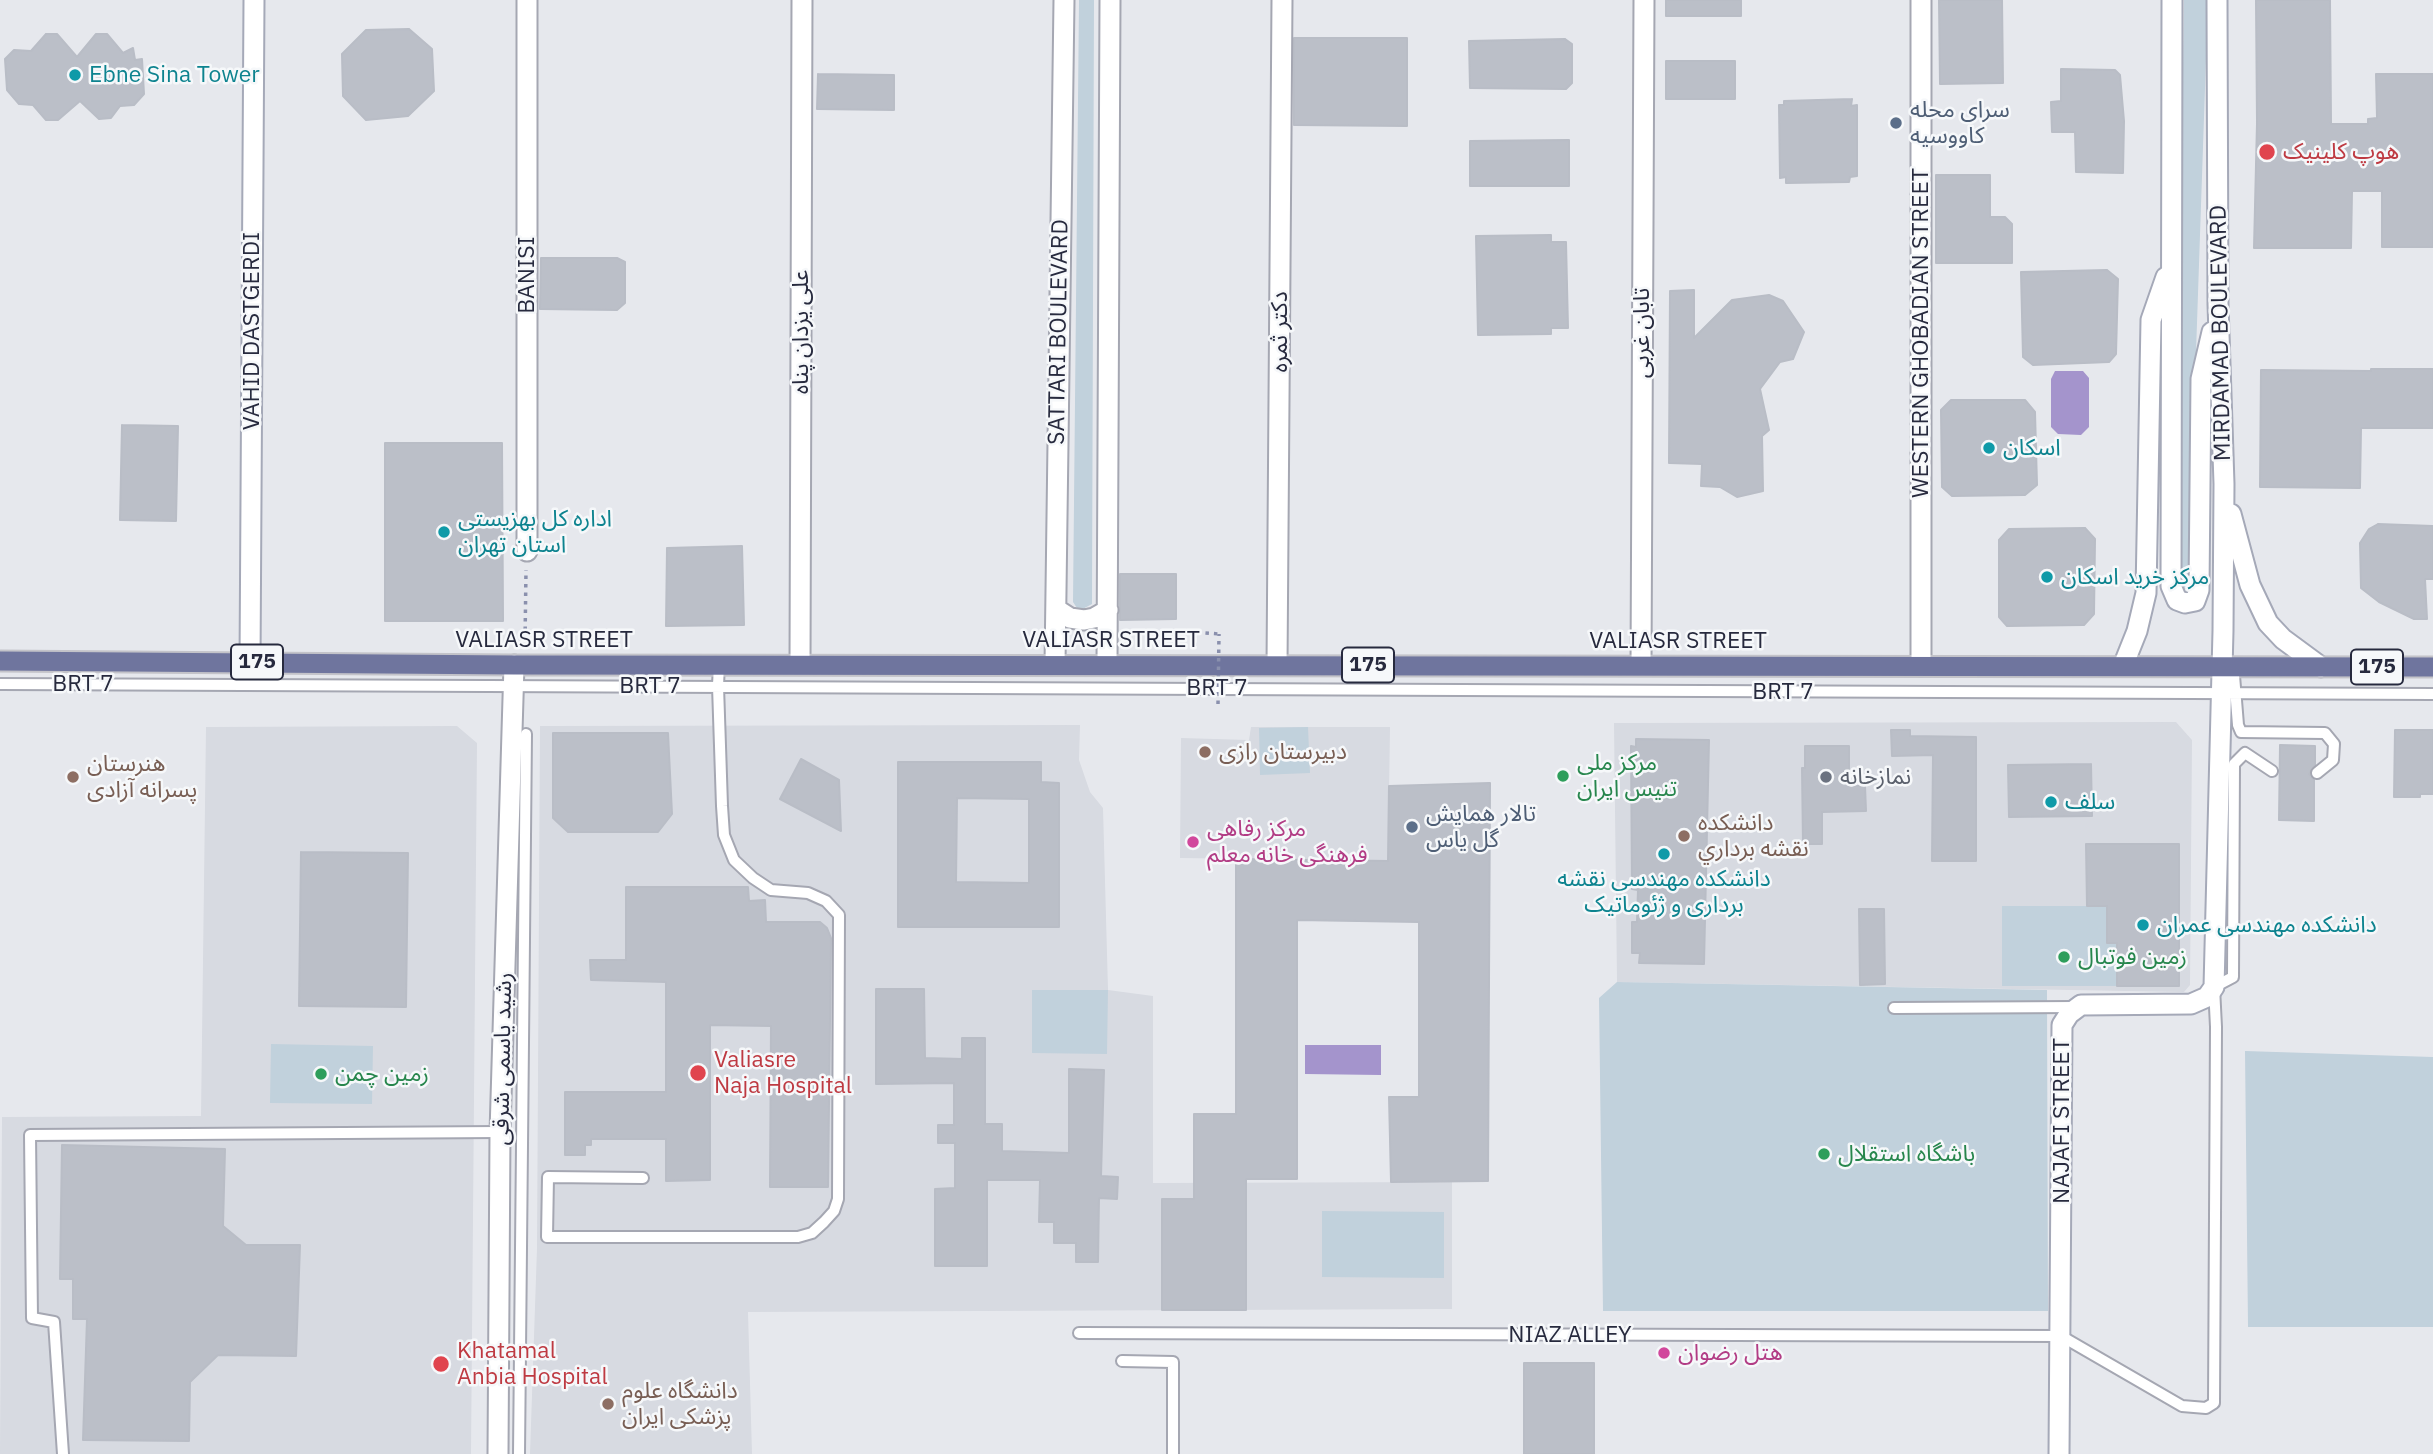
<!DOCTYPE html>
<meta charset="utf-8">
<style>
body{margin:0}
canvas{display:block;background:#e6e8ed}
</style>
<canvas width="2433" height="1454"></canvas>
<script>
const g = document.querySelector('canvas').getContext('2d');
g.lineJoin = 'round';
function paint(path, color) {
  g.fillStyle = color;
  g.fill(path, 'evenodd');
}
function poly(rows) {
  const path = new Path2D();
  for (const r of rows) {
    path.moveTo(r[0], r[1]);
    for (let i = 2; i < r.length; i += 2) path.lineTo(r[i], r[i + 1]);
  }
  return path;
}
function trace(path, color, width, dash) {
  g.strokeStyle = color;
  g.lineWidth = width;
  g.lineCap = dash ? 'butt' : 'round';
  g.setLineDash(dash || []);
  g.stroke(path);
}
function label(font, color, halo, rows, align = 'center') {
  g.font = font + ' "IBM Plex Sans","Noto Sans Arabic",sans-serif';
  g.lineWidth = 5;
  g.setLineDash([]);
  g.textBaseline = 'middle';
  g.strokeStyle = halo;
  g.fillStyle = color;
  for (const [text, x, y, turn = 0] of rows) {
    g.save();
    g.translate(x, y);
    g.rotate((+turn || 0) * Math.PI / 180);
    g.textAlign = isNaN(turn) ? turn : align;
    if (halo) g.strokeText(text, 0, 0);
    g.fillText(text, 0, 0);
    g.restore();
  }
}
paint(poly([
 [2176,722,2192,740,2190,985,2184,992,1617,982,1614,723],
 [1080,725,1079,760,1090,792,1103,808,1108,990,1153,996,1153,1183,1452,1182,1452,1309,748,1312,752,1454,530,1454,537,1248,540,726],
 [457,726,477,743,471,1454,0,1454,2,1117,201,1116,206,727],
 [1251,727,1390,727,1388,861,1180,858,1181,738,1249,740]
]), '#d7dae1');
paint(poly([
 [1079,0,1094,0,1092,604,1079,611,1073,602],
 [2184,0,2208,0,2188,587,2184,590,2181,590,2175,579],
 [1308,727,1310,773,1260,775,1259,728],
 [2002,906,2107,906,2107,943,2126,943,2127,971,2117,971,2117,986,2002,986],
 [1617,982,2047,990,2048,1311,1603,1311,1599,998],
 [1032,990,1108,990,1107,1054,1032,1053],
 [271,1044,373,1046,372,1104,270,1103],
 [2245,1051,2433,1057,2433,1327,2248,1327],
 [1322,1211,1444,1212,1444,1278,1322,1277]
]), '#c1d1dc');
paint(poly([
 [2055,371,2083,371,2089,378,2089,427,2081,435,2058,434,2051,427,2051,379],
 [1305,1045,1381,1045,1381,1075,1305,1074]
]), '#a494cc');
const building = poly([
 [1666,0,1741,0,1741,16,1666,16,1666,0],
 [1939,0,2002,0,2003,83,1940,84,1939,0],
 [2256,0,2330,0,2331,124,2368,124,2368,119,2377,118,2376,74,2433,74,2433,247,2382,247,2382,191,2352,191,2351,248,2254,248,2257,123,2256,0],
 [409,29,432,49,434,91,408,116,366,120,343,96,342,54,366,30,409,29],
 [46,34,57,34,77,57,96,34,107,34,123,53,133,48,135,60,142,59,144,94,134,105,120,106,111,118,99,119,80,101,58,120,46,120,33,105,19,104,7,90,5,59,14,50,31,51,46,34],
 [1294,38,1407,38,1407,126,1294,125,1294,38],
 [1565,39,1572,44,1572,83,1566,89,1470,88,1469,41,1565,39],
 [1666,61,1735,61,1735,99,1666,99,1666,61],
 [2061,69,2115,70,2120,75,2124,121,2123,173,2076,172,2075,132,2052,132,2051,102,2061,101,2061,69],
 [818,74,894,75,894,110,817,109,818,74],
 [1852,99,1851,106,1857,105,1857,176,1850,177,1849,182,1786,183,1786,177,1780,178,1779,105,1784,105,1784,101,1852,99],
 [1569,140,1569,186,1470,186,1470,141,1569,140],
 [1936,175,1990,175,1990,217,2005,217,2012,224,2012,263,1936,263,1936,175],
 [1551,235,1551,242,1566,242,1568,328,1551,328,1551,334,1478,335,1476,236,1551,235],
 [541,258,617,258,625,262,625,303,617,310,540,309,541,258],
 [2107,270,2118,279,2116,354,2109,362,2033,365,2023,357,2021,272,2107,270],
 [1694,290,1694,338,1732,300,1769,295,1783,301,1804,332,1793,359,1780,362,1760,389,1769,430,1762,436,1763,491,1737,497,1720,487,1701,486,1702,464,1669,463,1670,291,1694,290],
 [2371,369,2433,369,2433,428,2361,428,2360,488,2260,487,2261,370,2371,371,2371,369],
 [1951,400,2025,400,2035,412,2037,485,2025,495,1952,496,1942,487,1941,410,1951,400],
 [122,425,178,426,176,521,120,520,122,425],
 [385,443,502,443,503,621,385,621,385,443],
 [2378,524,2433,526,2433,579,2425,579,2427,619,2414,619,2379,602,2361,588,2360,543,2369,529,2378,524],
 [2085,528,2095,539,2094,614,2084,625,2007,626,1999,617,1999,540,2009,529,2085,528],
 [742,546,744,625,666,626,667,548,742,546],
 [1120,574,1176,574,1176,619,1120,620,1120,574],
 [1891,730,1910,730,1910,736,1976,737,1976,861,1932,861,1933,755,1892,756,1891,730],
 [2395,730,2433,730,2433,794,2420,794,2420,797,2394,797,2395,730],
 [553,733,668,733,672,814,658,832,568,832,553,818,553,733],
 [1636,739,1709,740,1704,964,1639,963,1640,953,1632,953,1632,922,1637,922,1638,890,1632,889,1631,746,1636,747,1636,739],
 [2280,745,2315,746,2315,765,2309,774,2314,780,2314,821,2279,820,2280,745],
 [1805,746,1849,746,1849,786,1865,786,1866,811,1822,812,1822,844,1803,844,1802,768,1805,768,1805,746],
 [801,759,839,780,841,831,780,799,801,759],
 [898,762,1041,762,1041,782,1059,783,1059,927,898,927,898,762],
 [957,798,1029,799,1029,883,956,882,957,798],
 [2091,764,2092,816,2009,817,2008,765,2091,764],
 [1490,783,1488,1181,1391,1182,1389,1097,1419,1097,1419,922,1297,920,1297,1179,1246,1179,1246,1310,1162,1310,1162,1199,1194,1199,1194,1114,1236,1114,1236,859,1388,861,1389,786,1490,783],
 [2086,844,2179,844,2179,986,2117,986,2117,943,2107,943,2107,906,2087,906,2086,844],
 [301,852,408,853,406,1007,299,1006,301,852],
 [626,887,748,887,749,901,765,900,766,922,820,922,827,928,831,938,828,1187,770,1187,771,1026,710,1025,710,1180,666,1181,666,1139,591,1139,591,1145,585,1145,585,1155,565,1155,565,1092,666,1092,666,982,591,980,590,960,626,960,626,887],
 [1859,909,1884,909,1885,984,1860,985,1859,909],
 [876,989,924,989,925,1058,962,1059,962,1038,985,1038,985,1124,1002,1124,1002,1151,1069,1153,1069,1069,1104,1070,1101,1176,1118,1177,1117,1199,1099,1198,1098,1262,1076,1262,1076,1243,1054,1243,1054,1222,1039,1222,1040,1180,987,1180,987,1266,935,1266,935,1189,955,1188,955,1143,938,1143,938,1125,954,1125,954,1083,876,1084,876,989],
 [62,1145,225,1149,223,1226,246,1245,300,1245,296,1356,218,1355,190,1382,189,1441,83,1440,87,1319,73,1319,73,1279,60,1279,62,1145],
 [1524,1363,1594,1363,1594,1454,1524,1454,1524,1363]
]);
paint(building, '#bbbfc8');
trace(building, '#b9bdc6', 2);
const service = poly([
 [2233,663,2238,725,2241,732,2325,733,2334,744,2333,760,2317,773],
 [0,684,2433,694],
 [1894,1008,2076,1007],
 [643,1178,548,1177,547,1237,798,1237,812,1233,824,1222,834,1211,838,1199,839,915,826,901,808,893,771,890,753,878,734,860,724,835,722,806,718,686,719,664],
 [1079,1333,2061,1336,2182,1406,2206,1408,2214,1403,2216,1027,2214,987,2233,977,2234,764,2245,753,2272,771],
 [1122,1361,1173,1362,1173,1454],
 [63,1454,54,1322,32,1318,30,1135,500,1132],
 [519,1454,526,734]
]);
const minor = poly([
 [1921,0,1921,666],
 [527,551,527,0],
 [800,664,802,0],
 [1277,665,1282,0],
 [1641,665,1644,0]
]);
const tertiary = poly([
 [1056,609,1070,618,1084,620,1094,618,1108,610],
 [1055,664,1064,0],
 [1107,664,1110,0],
 [498,1454,500,1132,514,665]
]);
const secondary = poly([
 [2172,0,2171,586,2177,600,2185,603,2195,601,2199,590,2201,379,2212,332],
 [2231,514,2250,585,2268,623,2283,639,2321,667],
 [250,662,254,0],
 [2123,666,2137,631,2146,593,2151,320,2166,277],
 [2059,1454,2062,1025,2069,1014,2081,1005,2191,1004,2207,997,2214,987,2223,631,2224,484,2218,304,2217,0]
]);
const primary = poly([
 [0,661,514,665,2433,667]
]);
trace(service, '#a5a7b2', 14);
trace(minor, '#a5a7b2', 23);
trace(tertiary, '#a5a7b2', 23);
trace(secondary, '#a5a9b8', 23);
trace(primary, '#c3c3c9', 23);
trace(poly([
 [522,646,525,642,526,570],
 [1195,646,1194,632,1219,634]
]), '#8a90ad', 3.5, [3.5, 5]);
trace(service, '#fff', 10);
trace(minor, '#fff', 19);
trace(tertiary, '#fff', 19);
trace(secondary, '#fff', 19);
trace(primary, '#6f759e', 19);
trace(poly([
 [1218,704,1219,634]
]), '#8a90ad', 3.5, [3.5, 5]);
for (const [x, y, r, color] of [
 [75,75,7,"#0f9aa8"],
 [1896,123,7,"#5c6f8a"],
 [2267,152,9,"#e0444e"],
 [1989,448,7,"#0f9aa8"],
 [444,532,7,"#0f9aa8"],
 [2047,577,7,"#0f9aa8"],
 [1205,752,7,"#8d6e63"],
 [1563,776,7,"#2e9e5b"],
 [73,777,7,"#8d6e63"],
 [1826,777,7,"#6b7280"],
 [2051,802,7,"#0f9aa8"],
 [1412,827,7,"#5c6f8a"],
 [1684,836,7,"#8d6e63"],
 [1193,842,7,"#d1479c"],
 [1664,854,7,"#0f9aa8"],
 [2143,925,7,"#0f9aa8"],
 [2064,957,7,"#2e9e5b"],
 [698,1073,9,"#e0444e"],
 [321,1074,7,"#2e9e5b"],
 [1824,1154,7,"#2e9e5b"],
 [1664,1353,7,"#d1479c"],
 [441,1364,9,"#e0444e"],
 [608,1404,7,"#8d6e63"]
]) {
  const dot = new Path2D();
  dot.arc(x, y, r, 0, 2 * Math.PI);
  g.fillStyle = color;
  g.fill(dot);
  trace(dot, '#f6f8fa', 2.5);
}
for (const [x, y, w] of [
 [257,662,52],
 [1368,665,52],
 [2377,667,52]
]) {
  const box = new Path2D();
  box.roundRect(x - w / 2, y - 17.5, w, 35, 5);
  g.fillStyle = '#f6f8fa';
  g.fill(box);
  trace(box, '#272a3e', 2);
}
label('bold 21px', '#272a3e', null, [
 ["175",257,662],
 ["175",1368,665],
 ["175",2377,667]
]);
label('23px', '#0d838f', '#f6f8fa', [
 ["Ebne Sina Tower",89,75],
 ["اسکان",2003,448],
 ["اداره کل بهزیستی",458,519],
 ["استان تهران",458,545],
 ["مرکز خرید اسکان",2061,577],
 ["سلف",2065,802],
 ["دانشکده مهندسی نقشه",1664,879,"center"],
 ["برداری و ژئوماتیک",1664,905,"center"],
 ["دانشکده مهندسی عمران",2157,925]
], 'left');
label('23px', '#4e5e75', '#f6f8fa', [
 ["سرای محله",1910,110],
 ["کاووسیه",1910,136],
 ["تالار همایش",1426,814],
 ["گل یاس",1426,840]
], 'left');
label('23px', '#be3a42', '#f6f8fa', [
 ["هوپ کلینیک",2283,152],
 ["Valiasre",714,1060],
 ["Naja Hospital",714,1086],
 ["Khatamal",457,1351],
 ["Anbia Hospital",457,1377]
], 'left');
label('23px', '#272a3e', '#f6f8fa', [
 ["BANISI",527,275,-90],
 ["VAHID DASTGERDI",252,331,-90],
 ["علی یزدان پناه",801,332,-90],
 ["SATTARI BOULEVARD",1059,332,-89],
 ["دکتر ثمره",1280,332,-90],
 ["تابان غربی",1642,333,-90],
 ["WESTERN GHOBADIAN STREET",1921,333,-90],
 ["MIRDAMAD BOULEVARD",2221,333,-91],
 ["VALIASR STREET",544,640],
 ["VALIASR STREET",1111,640],
 ["VALIASR STREET",1678,641],
 ["BRT 7",83,684],
 ["BRT 7",650,686],
 ["BRT 7",1217,688],
 ["BRT 7",1783,692],
 ["رشید یاسمی شرقی",503,1059,-89],
 ["NAJAFI STREET",2062,1121,-90],
 ["NIAZ ALLEY",1570,1335]
]);
label('23px', '#785e54', '#f6f8fa', [
 ["دبیرستان رازی",1219,752],
 ["هنرستان",87,764],
 ["پسرانه آزادی",87,790],
 ["دانشكده",1698,823],
 ["نقشه برداري",1698,849],
 ["دانشگاه علوم",622,1391],
 ["پزشکی ایران",622,1417]
], 'left');
label('23px', '#27864d', '#f6f8fa', [
 ["مرکز ملی",1577,763],
 ["تنیس ایران",1577,789],
 ["زمین فوتبال",2078,957],
 ["زمین چمن",335,1074],
 ["باشگاه استقلال",1838,1154]
], 'left');
label('23px', '#5b616d', '#f6f8fa', [
 ["نمازخانه",1840,777]
], 'left');
label('23px', '#b23c85', '#f6f8fa', [
 ["مرکز رفاهی",1207,829],
 ["فرهنگی خانه معلم",1207,855],
 ["هتل رضوان",1678,1353]
], 'left');
</script>
